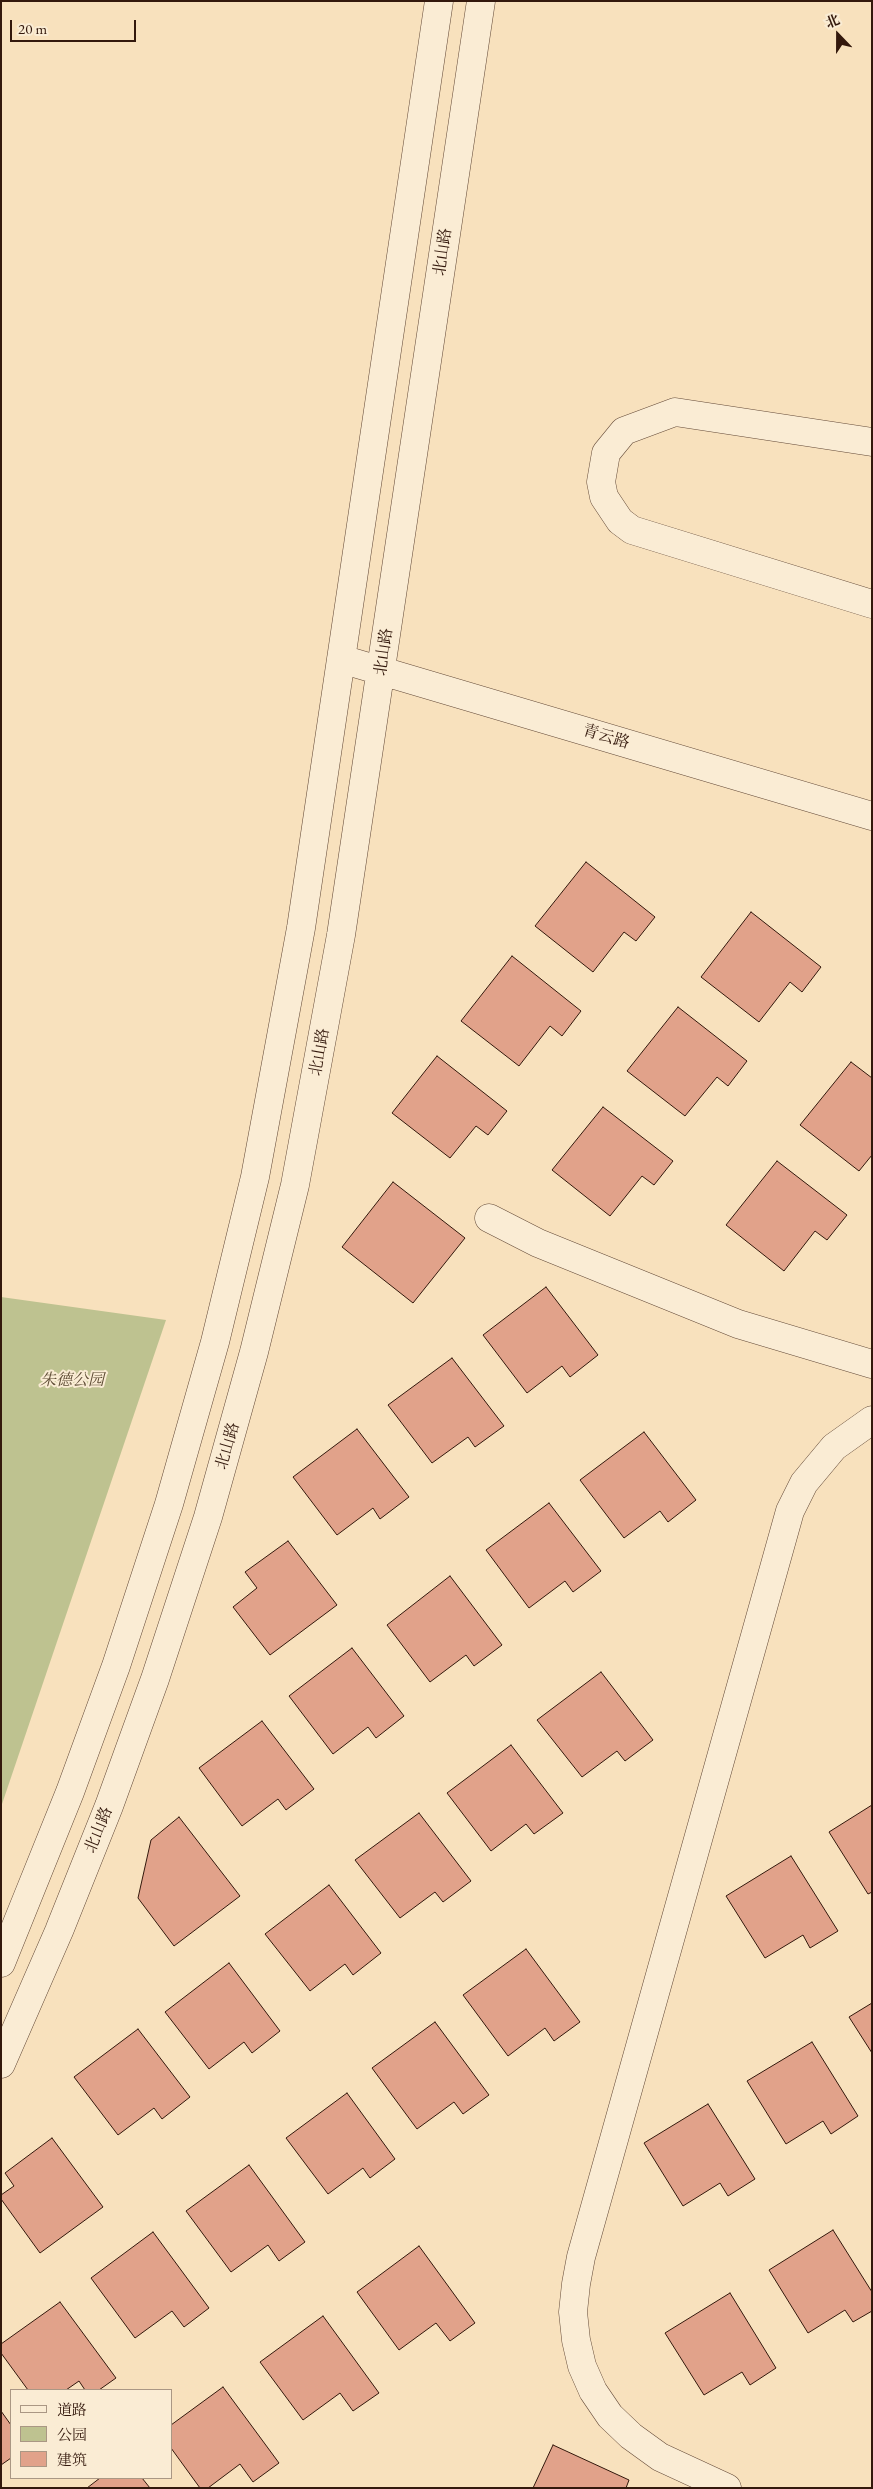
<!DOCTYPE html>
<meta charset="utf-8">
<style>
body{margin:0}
#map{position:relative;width:873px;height:2489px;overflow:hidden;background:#f8e1bd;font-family:"EB Garamond","Noto Serif SC",serif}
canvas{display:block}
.frame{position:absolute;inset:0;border:2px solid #33180c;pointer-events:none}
.legend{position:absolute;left:10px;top:2389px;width:162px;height:90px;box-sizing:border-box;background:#faecd4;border:1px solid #aa9784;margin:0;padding:6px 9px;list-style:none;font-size:15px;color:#33180c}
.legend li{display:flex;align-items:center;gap:10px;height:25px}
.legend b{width:25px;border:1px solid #aa9784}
.north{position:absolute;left:813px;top:10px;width:50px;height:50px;-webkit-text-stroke:4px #faecd4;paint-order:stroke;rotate:338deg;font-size:14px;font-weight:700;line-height:20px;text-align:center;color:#33180c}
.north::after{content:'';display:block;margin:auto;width:18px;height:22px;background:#33180c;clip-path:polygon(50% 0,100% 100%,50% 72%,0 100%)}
.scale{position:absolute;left:10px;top:20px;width:126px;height:22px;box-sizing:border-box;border:2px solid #33180c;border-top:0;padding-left:6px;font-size:15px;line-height:18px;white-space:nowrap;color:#33180c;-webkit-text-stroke:4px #faecd4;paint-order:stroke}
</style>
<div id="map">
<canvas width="873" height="2489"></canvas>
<div class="frame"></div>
<ul class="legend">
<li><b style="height:6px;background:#faecd4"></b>道路</li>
<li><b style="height:14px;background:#bec290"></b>公园</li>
<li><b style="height:14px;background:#e1a28a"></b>建筑</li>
</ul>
<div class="north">北</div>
<div class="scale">20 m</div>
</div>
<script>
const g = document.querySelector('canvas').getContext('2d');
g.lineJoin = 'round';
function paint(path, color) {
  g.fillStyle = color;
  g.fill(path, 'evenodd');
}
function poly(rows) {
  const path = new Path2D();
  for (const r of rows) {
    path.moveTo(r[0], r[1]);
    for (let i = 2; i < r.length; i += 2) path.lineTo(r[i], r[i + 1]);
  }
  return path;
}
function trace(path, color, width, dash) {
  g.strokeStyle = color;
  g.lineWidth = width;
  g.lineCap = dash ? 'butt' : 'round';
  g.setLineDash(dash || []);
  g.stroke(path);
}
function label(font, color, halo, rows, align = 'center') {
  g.font = font + ' "EB Garamond","Noto Serif SC",serif';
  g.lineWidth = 4;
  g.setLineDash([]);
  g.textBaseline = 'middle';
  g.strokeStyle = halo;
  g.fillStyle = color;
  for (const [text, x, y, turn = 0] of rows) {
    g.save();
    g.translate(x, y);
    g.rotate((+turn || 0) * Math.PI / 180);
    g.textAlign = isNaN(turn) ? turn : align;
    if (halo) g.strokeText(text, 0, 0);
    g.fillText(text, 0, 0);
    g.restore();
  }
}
paint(poly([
 [1,1297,166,1320,1,1807]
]), '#bec290');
const building = poly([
 [586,862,655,917,636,941,624,932,593,972,535,926,586,862],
 [751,912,821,967,802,992,790,982,759,1022,701,977,751,912],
 [512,956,581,1011,562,1036,550,1026,519,1066,461,1021,512,956],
 [678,1007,747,1061,728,1086,717,1077,685,1116,627,1071,678,1007],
 [437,1056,507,1111,488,1135,476,1126,450,1158,392,1113,437,1056],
 [851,1062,872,1078,872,1155,859,1171,800,1125,851,1062],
 [603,1107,673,1161,654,1185,642,1176,610,1216,552,1170,603,1107],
 [777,1161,847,1215,827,1240,815,1231,784,1271,726,1225,777,1161],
 [393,1182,465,1238,413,1303,342,1247,393,1182],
 [546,1287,598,1355,570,1377,562,1366,527,1393,483,1335,546,1287],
 [452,1358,504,1426,475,1447,468,1437,432,1463,388,1405,452,1358],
 [357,1429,409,1497,380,1519,373,1508,337,1535,293,1477,357,1429],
 [644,1432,696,1500,668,1522,660,1511,624,1538,580,1480,644,1432],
 [549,1503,601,1571,573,1592,565,1581,529,1608,486,1550,549,1503],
 [288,1541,337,1605,270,1655,233,1607,257,1588,245,1572,288,1541],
 [450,1576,502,1645,474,1666,466,1655,430,1682,387,1625,450,1576],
 [352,1648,404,1716,376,1738,368,1727,333,1754,289,1696,352,1648],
 [601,1672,653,1740,625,1761,617,1751,582,1777,537,1720,601,1672],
 [262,1721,314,1789,286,1810,278,1799,242,1826,199,1768,262,1721],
 [511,1745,563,1813,534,1834,526,1824,491,1851,447,1793,511,1745],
 [872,1805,872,1892,868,1894,829,1832,872,1805],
 [419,1813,471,1881,443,1902,435,1892,400,1918,355,1860,419,1813],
 [179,1817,240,1896,174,1946,138,1898,151,1840,179,1817],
 [791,1856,838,1931,810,1948,803,1935,765,1958,726,1896,791,1856],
 [329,1885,381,1953,353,1975,345,1964,310,1991,265,1934,329,1885],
 [526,1949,580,2022,554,2041,545,2028,508,2056,463,1995,526,1949],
 [229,1963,280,2031,252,2053,244,2042,209,2069,165,2012,229,1963],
 [872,2003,872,2053,849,2017,872,2003],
 [435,2022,489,2095,463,2114,454,2102,417,2129,372,2068,435,2022],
 [138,2029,190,2097,162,2119,154,2108,118,2135,74,2077,138,2029],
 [812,2042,858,2116,831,2134,823,2121,786,2144,747,2081,812,2042],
 [347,2093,395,2159,370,2178,363,2168,328,2194,286,2138,347,2093],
 [708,2104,755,2179,728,2196,720,2183,683,2206,644,2143,708,2104],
 [52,2138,103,2207,40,2253,1,2199,1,2195,14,2186,5,2173,52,2138],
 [249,2165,305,2242,279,2261,268,2245,231,2272,186,2211,249,2165],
 [833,2230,872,2292,872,2311,853,2322,845,2310,808,2333,769,2270,833,2230],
 [153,2232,209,2308,184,2327,172,2311,135,2338,91,2278,153,2232],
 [419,2246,475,2323,450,2341,436,2323,399,2350,357,2292,419,2246],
 [730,2293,776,2368,750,2385,742,2372,704,2395,665,2333,730,2293],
 [60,2302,116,2378,99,2390,85,2390,79,2381,66,2390,28,2390,1,2353,1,2344,60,2302],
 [323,2316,379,2393,353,2411,340,2393,303,2420,260,2362,323,2316],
 [223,2387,279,2463,253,2482,240,2464,208,2488,200,2488,171,2448,171,2425,223,2387],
 [1,2411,11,2425,11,2458,1,2465,1,2411],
 [553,2445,629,2480,626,2488,533,2488,553,2445],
 [100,2478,142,2478,150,2488,87,2488,100,2478]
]);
paint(building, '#e1a28a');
trace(building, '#33180c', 1);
const minor = poly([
 [872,442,675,412,624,431,606,453,601,482,604,497,620,521,632,530,872,604],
 [341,659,872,816],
 [489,1218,538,1243,738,1324,872,1364],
 [1,1963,70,1792,116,1666,169,1504,215,1342,255,1177,301,928,439,1],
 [1,2064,59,1931,109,1806,155,1679,208,1517,254,1352,295,1185,341,935,481,1],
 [727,2488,660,2457,631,2436,610,2416,593,2391,582,2366,576,2340,573,2312,576,2284,581,2257,790,1511,804,1483,834,1447,872,1420]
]);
trace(minor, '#644a38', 29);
trace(minor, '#faecd4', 28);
label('16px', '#33180c', '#faecd4', [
 ["北山路",443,252,-82],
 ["北山路",384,652,-82],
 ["青云路",606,737,17],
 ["北山路",320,1052,-80],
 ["北山路",228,1446,-74],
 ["北山路",99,1830,-68]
]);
label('italic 16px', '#5d4b34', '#faecd4', [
 ["朱德公园",72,1381]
]);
</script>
